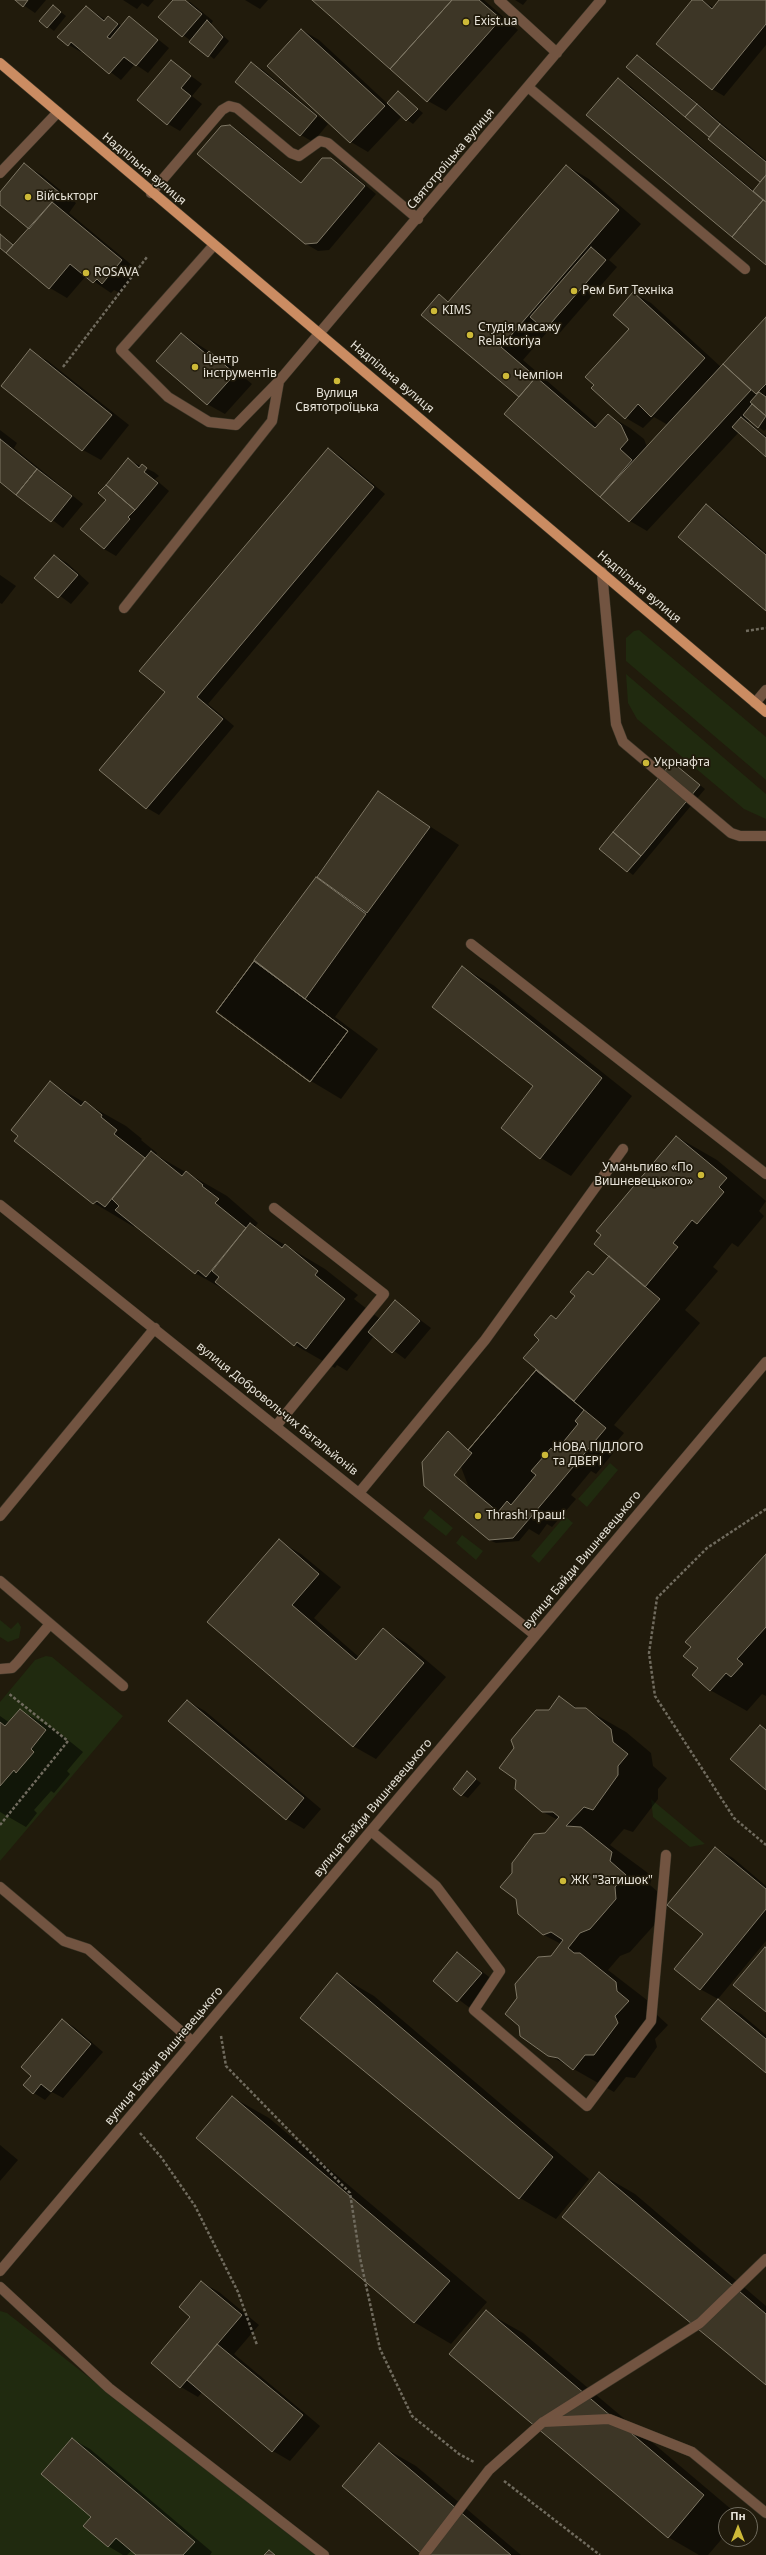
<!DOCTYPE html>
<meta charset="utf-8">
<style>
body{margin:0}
#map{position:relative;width:766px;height:2555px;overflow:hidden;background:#211b0c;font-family:"Noto Sans",sans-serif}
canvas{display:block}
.north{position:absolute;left:718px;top:2507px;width:40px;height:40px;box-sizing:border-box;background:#211b0c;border:1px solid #706b5e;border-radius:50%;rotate:0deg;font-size:11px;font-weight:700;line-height:16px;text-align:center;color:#e7e3d9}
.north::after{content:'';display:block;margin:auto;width:14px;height:18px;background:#cdb938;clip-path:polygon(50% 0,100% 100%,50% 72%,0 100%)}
</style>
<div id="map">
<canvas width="766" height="2555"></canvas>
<div class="north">Пн</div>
</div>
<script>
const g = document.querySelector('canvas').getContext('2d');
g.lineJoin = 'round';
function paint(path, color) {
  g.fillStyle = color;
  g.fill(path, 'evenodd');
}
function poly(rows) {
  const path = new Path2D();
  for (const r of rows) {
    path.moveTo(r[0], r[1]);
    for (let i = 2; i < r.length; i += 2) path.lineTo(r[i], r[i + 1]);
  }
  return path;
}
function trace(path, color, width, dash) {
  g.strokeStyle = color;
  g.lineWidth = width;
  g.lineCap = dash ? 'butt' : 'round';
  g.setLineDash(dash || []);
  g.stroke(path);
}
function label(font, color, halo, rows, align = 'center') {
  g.font = font + ' "Noto Sans",sans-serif';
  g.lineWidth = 3.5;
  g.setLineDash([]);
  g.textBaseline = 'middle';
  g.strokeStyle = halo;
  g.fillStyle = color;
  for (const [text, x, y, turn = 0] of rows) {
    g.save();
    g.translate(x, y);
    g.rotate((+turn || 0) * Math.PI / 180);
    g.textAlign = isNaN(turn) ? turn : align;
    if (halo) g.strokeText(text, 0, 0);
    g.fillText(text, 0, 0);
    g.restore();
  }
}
paint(poly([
 [639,630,766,737,766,780,626,661,626,638,634,631],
 [626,674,766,794,766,819,744,809,637,719,628,703],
 [610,1463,618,1470,587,1507,578,1499],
 [430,1509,453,1528,446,1536,423,1518],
 [565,1516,573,1523,539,1563,531,1556],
 [462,1535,483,1551,476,1560,456,1543],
 [0,1620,11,1629,18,1622,21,1627,19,1638,8,1642,0,1637],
 [46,1656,52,1657,123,1716,0,1861,0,1786,14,1770,17,1772,34,1752,31,1749,46,1730,20,1709,5,1726,0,1722,0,1702,35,1660],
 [651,1799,705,1844,690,1847,653,1817],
 [0,2311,7,2313,315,2555,0,2555]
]), '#202a0f');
paint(poly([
 [16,0,46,0,35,13],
 [123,0,154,0,148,7,142,3,137,9],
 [174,0,190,2,213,21,211,24,229,41,214,59,160,17],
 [245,0,268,0,260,9],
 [314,0,484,0,518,30,446,111,428,101],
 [515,0,527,0,523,5],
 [694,0,702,0,714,8,721,0,766,0,766,45,724,96,712,89],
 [53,6,66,16,54,31,41,21],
 [86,7,106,20,109,17,122,26,130,17,169,48,148,73,135,64,121,80,82,50,81,52,69,45],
 [302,30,319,40,388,104,398,93,423,113,413,124,402,116,368,152,351,142],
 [637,56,649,63,766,160,766,264,618,79,630,86,754,191,761,182,686,117],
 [171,61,202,84,192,96,202,104,180,131,168,124],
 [251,63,263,70,328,124,313,142,301,135,236,82],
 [230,126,242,133,302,183,330,159,343,166,376,194,329,250,318,251,306,244],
 [24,165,42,175,76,203,69,213,139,271,120,293,114,290,111,293,86,276,67,298,50,288,0,247,0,234,14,245,29,227,0,204,0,194],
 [567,166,589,179,641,224,609,260,617,267,557,336,548,331,523,360,599,426,608,415,630,428,644,439,647,447,668,425,654,417,643,428,626,418,633,293,651,303,721,367,766,318,766,429,764,431,750,420,748,422,766,436,766,456,739,432,647,531,630,521,506,414,521,397,439,296,450,302],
 [182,334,227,363,252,384,225,414,207,404],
 [30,351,48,361,129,425,101,460,83,450,2,386],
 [0,430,17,443,14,448,83,504,63,528,0,480],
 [328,449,340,456,385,494,208,704,234,726,159,815,147,808,101,770,166,692],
 [128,460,154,472,159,476,155,479,169,491,116,556,104,549,107,500],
 [144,470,147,470,141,476],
 [706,505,718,512,766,553,766,610],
 [55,556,67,563,89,583,71,604,36,578],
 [0,575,16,586,2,604,0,603],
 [672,763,705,789,633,875,600,849],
 [378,793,459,845,335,1017,378,1049,341,1099,311,1081,217,1011],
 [463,968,493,985,632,1096,571,1176,541,1158,502,1128,534,1086],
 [50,1083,126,1126,142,1139,141,1140,157,1153,156,1155,227,1196,258,1223,255,1227,325,1269,358,1295,354,1299,380,1319,395,1301,431,1328,405,1359,374,1336,347,1371,337,1365,335,1368,295,1345,232,1294,195,1273,135,1225,134,1227,94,1203,16,1141],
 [677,1137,717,1160,766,1201,759,1211,764,1216,738,1247,732,1243,713,1267,718,1271,685,1310,700,1323,614,1425,624,1433,614,1445,618,1447,596,1474,591,1471,571,1495,576,1499,552,1527,547,1524,539,1535,529,1529,519,1541,496,1543,489,1540,448,1433,469,1450,537,1369,540,1339,552,1316,557,1319,610,1256],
 [279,1541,301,1554,341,1587,314,1618,359,1657,383,1630,406,1643,446,1677,376,1759,353,1746,209,1622],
 [766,1555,766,1696,762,1694,747,1711,710,1690,699,1668,692,1647],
 [559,1698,579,1709,586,1709,626,1732,651,1753,653,1766,667,1778,658,1789,658,1799,633,1832,624,1829,610,1845,652,1876,650,1885,666,1899,655,1910,656,1923,630,1952,620,1956,608,1970,656,2007,657,2015,668,2025,655,2039,657,2047,635,2078,626,2077,614,2092,549,2055,561,1944,544,1935,546,1834,558,1820,543,1812,549,1711],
 [187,1701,205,1711,321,1809,304,1829,287,1819],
 [20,1710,57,1731,83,1752,67,1771,70,1774,54,1793,51,1791,34,1810,37,1813,26,1827,0,1812,0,1716,10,1723],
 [467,1773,481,1783,468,1798,462,1795],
 [715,1848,733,1858,766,1886,766,1941,718,1999,700,1989],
 [458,1953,493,1980,470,2008,434,1981],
 [338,1975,374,1996,589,2179,556,2219,520,2198],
 [718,2001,741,2014,766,2035,766,2072],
 [62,2020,74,2027,103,2052,63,2098,52,2092,45,2100,34,2093,33,2075],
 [232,2097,269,2118,487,2302,451,2344,414,2322],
 [0,2145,18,2160,0,2181],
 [599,2173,635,2194,766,2306,766,2384],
 [201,2282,219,2292,259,2325,234,2354,320,2426,290,2461,273,2451,202,2392,198,2397,181,2387,153,2363,192,2317],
 [486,2312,523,2333,738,2515,726,2515,726,2534,708,2555,699,2555,668,2537],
 [72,2439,90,2449,212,2552,210,2555,138,2555,132,2550,127,2555,123,2555,108,2546,93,2517],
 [379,2445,416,2466,521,2555,425,2555]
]), '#0007');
const building = poly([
 [15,0,28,0,23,7,15,0],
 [173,0,185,0,202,14,182,37,158,17,173,0],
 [312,0,452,0,390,69,312,0],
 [452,0,479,0,501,19,427,102,390,69,452,0],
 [692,0,702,0,712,9,719,0,766,0,766,24,712,90,656,44,692,0],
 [53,5,61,12,47,28,39,21,53,5],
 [86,6,104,21,108,16,118,24,107,37,110,39,129,16,158,40,136,66,124,57,109,74,71,42,68,46,57,37,86,6],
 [207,20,223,37,208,57,189,42,207,20],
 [301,29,385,106,350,143,267,66,301,29],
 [637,55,697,104,685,117,626,67,637,55],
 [171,60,191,76,181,88,191,96,167,125,137,100,171,60],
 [251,62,317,116,300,136,235,82,251,62],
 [618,78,763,200,732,237,586,115,618,78],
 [398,91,418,109,406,121,387,103,398,91],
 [697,104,720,124,709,137,685,117,697,104],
 [720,124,766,162,766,175,760,182,708,139,720,124],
 [230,125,301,183,322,158,331,158,365,186,317,243,305,244,197,154,221,126,230,125],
 [24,163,60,193,29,229,0,205,0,192,24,163],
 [566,165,619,210,501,347,536,377,519,397,421,315,439,294,448,302,566,165],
 [766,175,766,202,753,191,766,175],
 [763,200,766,202,766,265,732,237,763,200],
 [52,202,122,260,102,284,97,279,93,283,70,264,49,289,6,253,52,202],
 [0,234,13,245,6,253,0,248,0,234],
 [591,247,606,260,545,330,530,317,591,247],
 [633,292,705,358,651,417,638,404,625,419,591,388,594,385,585,377,629,329,613,315,633,292],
 [766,317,766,384,756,394,723,364,766,317],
 [181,333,206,354,209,351,235,374,207,405,156,361,181,333],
 [30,349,112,415,82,451,1,386,30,349],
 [723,364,751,390,629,522,600,497,723,364],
 [536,377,595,428,608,414,621,425,628,440,620,449,632,460,600,497,504,414,536,377],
 [759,392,766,397,766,416,750,402,759,392],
 [752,404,766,416,758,428,743,415,752,404],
 [741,417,766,438,766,457,732,427,741,417],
 [0,439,37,469,16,495,0,482,0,439],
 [328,448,374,487,197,697,223,719,146,809,99,770,165,692,139,671,328,448],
 [128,458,139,468,142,464,147,468,144,472,158,483,135,510,106,485,128,458],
 [37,469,72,496,51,522,16,495,37,469],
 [106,485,135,510,128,517,130,519,104,549,80,529,106,500,98,493,106,485],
 [706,504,766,555,766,611,678,537,706,504],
 [54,555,78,575,58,598,34,578,54,555],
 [672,762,700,785,641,856,613,832,672,762],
 [378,791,430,827,367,913,317,877,378,791],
 [613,832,641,856,627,872,599,849,613,832],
 [316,877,366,914,305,999,254,960,316,877],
 [254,961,348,1031,310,1082,216,1012,254,961],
 [254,961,348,1031,310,1082,216,1012,254,961],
 [462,966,602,1078,540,1159,501,1128,533,1086,432,1007,462,966],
 [50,1081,81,1106,85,1101,102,1115,101,1117,117,1130,114,1134,145,1158,105,1207,97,1201,93,1204,14,1141,18,1136,11,1130,50,1081],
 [676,1136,727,1178,719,1187,724,1192,697,1224,692,1220,673,1243,678,1247,645,1287,594,1244,601,1235,596,1231,676,1136],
 [151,1151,182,1176,186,1171,203,1185,202,1186,219,1199,215,1203,246,1228,206,1277,198,1270,195,1274,115,1210,119,1206,112,1199,151,1151],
 [250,1223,282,1248,285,1244,318,1271,315,1275,345,1299,306,1349,297,1342,294,1346,215,1282,219,1277,212,1271,250,1223],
 [609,1256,660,1299,574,1401,523,1358,539,1340,534,1335,551,1315,556,1319,575,1296,570,1292,588,1271,593,1275,609,1256],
 [395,1300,420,1321,392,1353,368,1332,395,1300],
 [536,1370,606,1428,513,1538,489,1540,424,1486,422,1462,448,1431,468,1450,536,1370],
 [536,1370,584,1410,575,1421,578,1424,555,1452,551,1448,531,1471,536,1475,511,1505,507,1501,498,1512,454,1475,472,1453,468,1450,536,1370],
 [279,1539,319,1574,292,1605,356,1660,383,1628,424,1663,353,1747,207,1622,279,1539],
 [766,1554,766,1627,737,1659,743,1664,731,1677,726,1673,710,1691,692,1675,698,1668,683,1656,691,1647,685,1642,766,1554],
 [559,1696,575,1708,586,1708,611,1729,613,1742,628,1754,618,1766,618,1775,593,1810,584,1807,566,1826,581,1827,612,1852,610,1861,626,1875,615,1887,616,1899,590,1929,580,1933,568,1948,574,1953,580,1953,616,1982,617,1991,629,2001,615,2016,618,2023,594,2055,585,2055,573,2070,558,2058,548,2056,520,2036,519,2026,505,2014,517,1998,515,1984,538,1957,551,1956,563,1940,551,1932,543,1935,518,1914,516,1899,500,1887,512,1873,512,1863,534,1834,545,1833,559,1817,553,1812,542,1812,515,1789,516,1780,499,1768,514,1748,511,1740,536,1710,549,1710,559,1696],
 [187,1700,304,1798,286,1820,168,1721,187,1700],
 [20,1709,46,1730,31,1749,34,1752,16,1773,14,1770,0,1786,0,1722,5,1726,20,1709],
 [760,1725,766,1730,766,1790,730,1759,760,1725],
 [467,1771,476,1779,461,1796,453,1789,467,1771],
 [715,1847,766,1889,766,1909,700,1990,674,1969,703,1934,667,1905,715,1847],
 [765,1947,766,1948,766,2012,733,1985,765,1947],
 [457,1952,482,1973,457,2002,433,1981,457,1952],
 [337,1973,553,2157,519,2199,300,2018,337,1973],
 [718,1999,766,2039,766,2073,701,2019,718,1999],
 [62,2019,91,2044,51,2092,41,2084,33,2094,23,2085,31,2076,21,2067,62,2019],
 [232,2096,450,2281,414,2323,196,2138,232,2096],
 [599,2172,766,2314,766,2385,562,2217,599,2172],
 [201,2281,242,2315,180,2388,151,2363,190,2317,179,2307,201,2281],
 [486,2310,704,2495,668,2538,449,2354,486,2310],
 [217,2344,303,2415,272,2452,187,2380,217,2344],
 [72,2438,195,2542,183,2555,136,2555,116,2538,108,2547,83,2526,91,2517,41,2474,72,2438],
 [379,2443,511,2555,423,2555,342,2486,379,2443],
 [269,2550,275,2555,264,2555,269,2550]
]);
paint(building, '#3d3626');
trace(building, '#7e7765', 1);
const minor = poly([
 [499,0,557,53],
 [528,87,745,269],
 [0,173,58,112],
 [151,193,222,110,229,106,237,108,291,153,299,156,320,141,328,143,418,219],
 [214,245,121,350,168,397,209,422,236,425,279,381],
 [602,572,616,724,623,742,731,833,740,836,766,836],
 [124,608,272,421,279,381,601,0],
 [755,703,766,690],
 [471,944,766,1174],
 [0,1205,535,1635],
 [274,1208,384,1294,276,1426],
 [359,1493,485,1340,623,1149],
 [0,1516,155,1328],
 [0,1581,123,1686],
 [0,1669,12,1668,17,1663,50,1624],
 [371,1831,436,1886,500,1971,474,2010,587,2106,651,2021,666,1855],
 [0,1887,64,1941,88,1949,193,2042],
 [0,2271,766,1362],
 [0,2287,109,2388,324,2555],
 [545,2421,700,2323,766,2259],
 [424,2555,489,2470,543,2422,609,2419,692,2452,766,2513]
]);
const major = poly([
 [0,63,766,712]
]);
trace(minor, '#3d3729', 11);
trace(major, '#3d3729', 11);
trace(poly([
 [63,367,147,257],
 [746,631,766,628],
 [766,1509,707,1548,657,1598,649,1653,655,1696,734,1818,766,1845],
 [0,1825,68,1741,8,1693],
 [221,2036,226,2066,350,2193,360,2258,380,2349,412,2416,459,2454,474,2462],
 [140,2133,161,2157,195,2206,238,2292,257,2345],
 [504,2481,600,2555]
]), '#706b5e', 2.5, [3, 2]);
trace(minor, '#725441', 10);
trace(major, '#cb8c62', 10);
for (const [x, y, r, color] of [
 [466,22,4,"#cdb938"],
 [28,197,4,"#cdb938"],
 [86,273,4,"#cdb938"],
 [574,291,4,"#cdb938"],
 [434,311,4,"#cdb938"],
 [470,335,4,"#cdb938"],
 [195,367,4,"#cdb938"],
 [506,376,4,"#cdb938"],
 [337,381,4,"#cdb938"],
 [646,763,4,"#cdb938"],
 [701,1175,4,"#cdb938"],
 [545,1455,4,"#cdb938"],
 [478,1516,4,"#cdb938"],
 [563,1881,4,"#cdb938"]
]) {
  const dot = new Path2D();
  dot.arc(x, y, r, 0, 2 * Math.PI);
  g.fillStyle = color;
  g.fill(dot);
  trace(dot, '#211b0c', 1.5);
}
label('12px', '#e7e3d9', '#211b0c', [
 ["Exist.ua",474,22],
 ["Військторг",36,197],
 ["ROSAVA",94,273],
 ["Рем Бит Техніка",582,291],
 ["KIMS",442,311],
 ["Студія масажу",478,328],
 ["Relaktoriya",478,342],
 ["Центр",203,360],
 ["інструментів",203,374],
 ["Чемпіон",514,376],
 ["Вулиця",337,394,"center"],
 ["Святотроїцька",337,408,"center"],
 ["Укрнафта",654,763],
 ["Уманьпиво «По",693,1168,"right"],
 ["Вишневецького»",693,1182,"right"],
 ["НОВА ПІДЛОГО",553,1448],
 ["та ДВЕРІ",553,1462],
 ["Thrash! Траш!",486,1516],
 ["ЖК \"Затишок\"",571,1881]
], 'left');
label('12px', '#e7e3d9', '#211b0c', [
 ["Святотроїцька вулиця",451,159,-50],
 ["Надпільна вулиця",144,169,40],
 ["Надпільна вулиця",392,377,40],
 ["Надпільна вулиця",639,587,40],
 ["вулиця Добровольчих Батальйонів",277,1409,39],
 ["вулиця Байди Вишневецького",582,1560,-50],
 ["вулиця Байди Вишневецького",373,1808,-50],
 ["вулиця Байди Вишневецького",164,2056,-50]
]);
</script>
